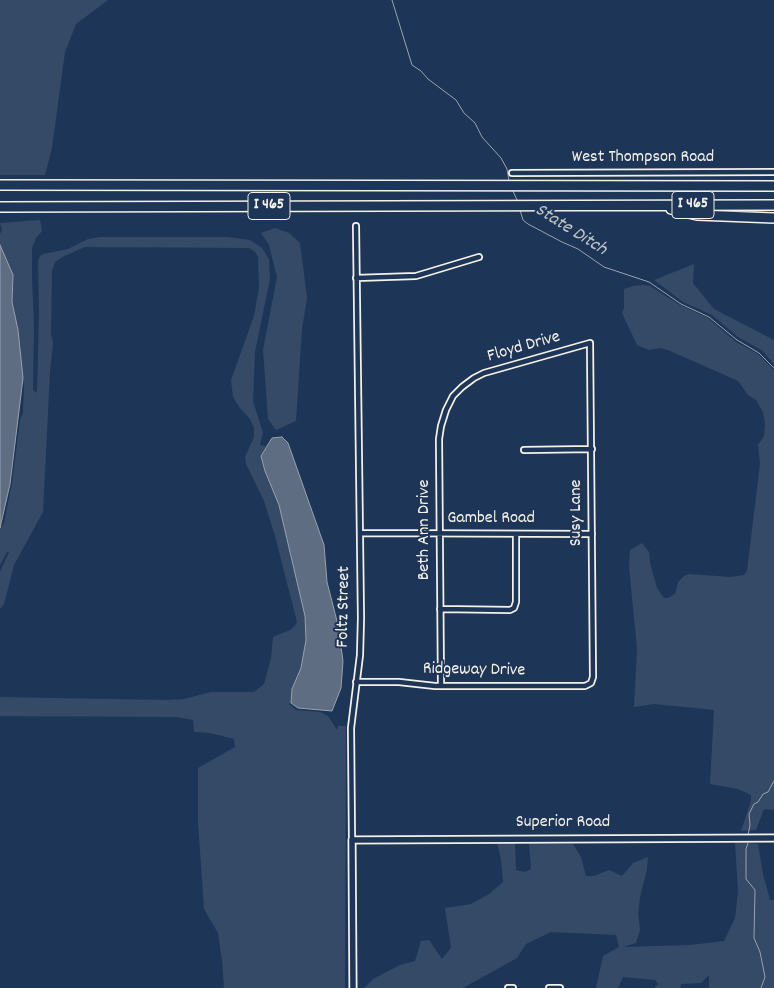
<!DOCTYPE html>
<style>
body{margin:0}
canvas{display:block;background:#1d3557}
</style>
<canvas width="774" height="988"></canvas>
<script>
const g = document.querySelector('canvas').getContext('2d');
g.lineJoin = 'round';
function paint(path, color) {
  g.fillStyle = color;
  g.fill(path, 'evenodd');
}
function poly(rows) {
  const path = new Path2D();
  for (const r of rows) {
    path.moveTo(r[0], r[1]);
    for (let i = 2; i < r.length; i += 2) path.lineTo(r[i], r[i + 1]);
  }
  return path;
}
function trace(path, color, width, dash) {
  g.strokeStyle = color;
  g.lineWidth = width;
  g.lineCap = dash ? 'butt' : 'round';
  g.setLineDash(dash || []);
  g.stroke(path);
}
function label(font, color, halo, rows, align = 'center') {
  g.font = font + ' Dekko,sans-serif';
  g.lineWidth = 4;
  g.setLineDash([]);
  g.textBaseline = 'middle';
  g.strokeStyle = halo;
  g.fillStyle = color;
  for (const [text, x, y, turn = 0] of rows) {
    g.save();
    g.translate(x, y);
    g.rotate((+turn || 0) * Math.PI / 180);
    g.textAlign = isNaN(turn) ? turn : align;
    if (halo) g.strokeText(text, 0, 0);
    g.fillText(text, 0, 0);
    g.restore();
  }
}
paint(poly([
 [0,0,108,0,76,24,65,52,52,148,45,175,0,175],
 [40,220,42,231,36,238,32,248,32,276,34,325,33,390,37,393,39,314,38,261,40,256,43,254,68,249,88,239,100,237,228,237,250,240,262,248,269,259,270,279,255,352,253,401,263,433,260,445,266,446,261,456,265,471,279,505,305,616,306,640,301,668,292,689,291,703,289,704,296,710,320,712,328,716,337,730,338,726,346,726,345,988,222,988,224,987,222,960,218,933,204,909,198,822,198,768,235,747,234,739,210,733,194,732,193,720,177,717,0,716,0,697,167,700,184,699,211,692,254,692,264,684,271,658,273,637,290,630,295,626,297,622,275,536,264,501,246,464,245,457,254,437,254,428,250,419,240,408,233,397,231,380,254,316,259,288,258,257,255,252,249,248,85,247,64,256,55,262,52,271,51,334,53,343,50,372,43,512,14,565,4,604,0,609,0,572,9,552,7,552,0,565,0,529,4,523,12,483,20,420,23,413,24,386,18,330,12,302,13,275,0,245,0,234,2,230,0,223],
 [275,228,289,233,300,243,307,298,302,329,296,421,276,430,268,419,263,350,277,277,269,245,261,233],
 [694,264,693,283,714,309,774,340,774,365,763,351,738,337,712,315,683,302,654,280],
 [643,285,650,286,680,305,708,318,736,342,758,354,774,370,774,810,764,809,756,830,741,831,751,801,751,795,738,789,710,784,714,710,654,704,634,707,637,649,629,567,630,550,642,543,649,552,650,563,657,588,664,598,668,598,675,594,678,582,684,576,689,574,731,577,744,575,747,571,760,464,758,445,764,436,765,424,763,412,756,400,748,395,738,381,668,350,660,348,649,350,637,345,622,313,624,308,624,289,633,286],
 [735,842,758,844,763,874,770,900,774,900,774,988,709,988,709,975,701,983,681,984,680,988,654,988,658,984,655,980,623,977,618,988,596,988,603,956,619,947,616,935,551,932,526,944,517,958,463,988,364,988,373,979,400,965,415,961,421,941,429,940,442,959,451,948,445,908,471,904,489,894,503,882,501,859,497,843,515,843,516,870,525,872,531,869,529,843,573,844,581,857,586,876,594,876,609,870,622,876,633,863,648,857,647,869,640,897,638,914,640,930,636,943,623,947,690,945,724,941,735,918,738,892]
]), '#354a67');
const water = poly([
 [0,245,13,275,12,302,18,330,23,378,10,484,0,528,0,245],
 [282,437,288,443,324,545,327,582,338,625,343,661,341,688,332,711,298,708,291,703,292,689,301,668,306,640,305,616,279,505,265,471,261,456,272,438,282,437]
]);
paint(water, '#5e6d82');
trace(water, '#9aa2ab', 1);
trace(poly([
 [392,0,412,65,421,71,428,79,456,100,464,113,475,123,482,137,501,158,507,169,509,181],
 [512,189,518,202],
 [520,210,523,220,528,224,562,242,578,249,604,267,649,282,681,304,709,317,737,340,759,353,774,368],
 [748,835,750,825,749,814,754,804,758,802,763,794,768,792,774,781],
 [748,843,746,849,746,879,755,890,754,938,760,952,765,977,761,988]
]), '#9aa2ab', 1);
const minor = poly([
 [512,173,774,172],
 [356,278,416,276,479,257],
 [524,450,592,449],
 [360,533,592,534],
 [440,609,510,610,514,608,516,602,516,534],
 [356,682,399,682,435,686,585,686,591,683,593,677,590,343,484,373,474,378,462,387,453,396,446,410,441,426,439,439,441,685],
 [352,840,351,728,360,655,361,618,356,226],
 [508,988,513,988],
 [549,988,560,988]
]);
const tertiary = poly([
 [353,988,352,840,774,838]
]);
const motorway = poly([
 [0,185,774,186],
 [0,207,774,205],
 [671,209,697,215,774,218]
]);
trace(minor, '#f4f1e8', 8);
trace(tertiary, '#f4f1e8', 9);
trace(motorway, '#f4f1e8', 12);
trace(minor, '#1d3557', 4.5);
trace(tertiary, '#1d3557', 5.5);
trace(motorway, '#1d3557', 9);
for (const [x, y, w] of [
 [693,205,42],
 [269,206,42]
]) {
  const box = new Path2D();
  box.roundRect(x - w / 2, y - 13.5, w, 27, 4);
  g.fillStyle = '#1d3557';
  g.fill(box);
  trace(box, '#f4f1e8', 1);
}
label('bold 16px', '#f4f1e8', null, [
 ["I 465",693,205],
 ["I 465",269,206]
]);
label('18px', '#f4f1e8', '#1d3557', [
 ["West Thompson Road",643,159],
 ["Floyd Drive",524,348,-16],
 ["Susy Lane",578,513,-90],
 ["Gambel Road",491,520],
 ["Beth Ann Drive",426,530,-90],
 ["Foltz Street",345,607,-89],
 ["Ridgeway Drive",474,671,1],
 ["Superior Road",563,824]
]);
label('italic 19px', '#c0c3c4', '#1d3557', [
 ["State Ditch",570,231,32]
]);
</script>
